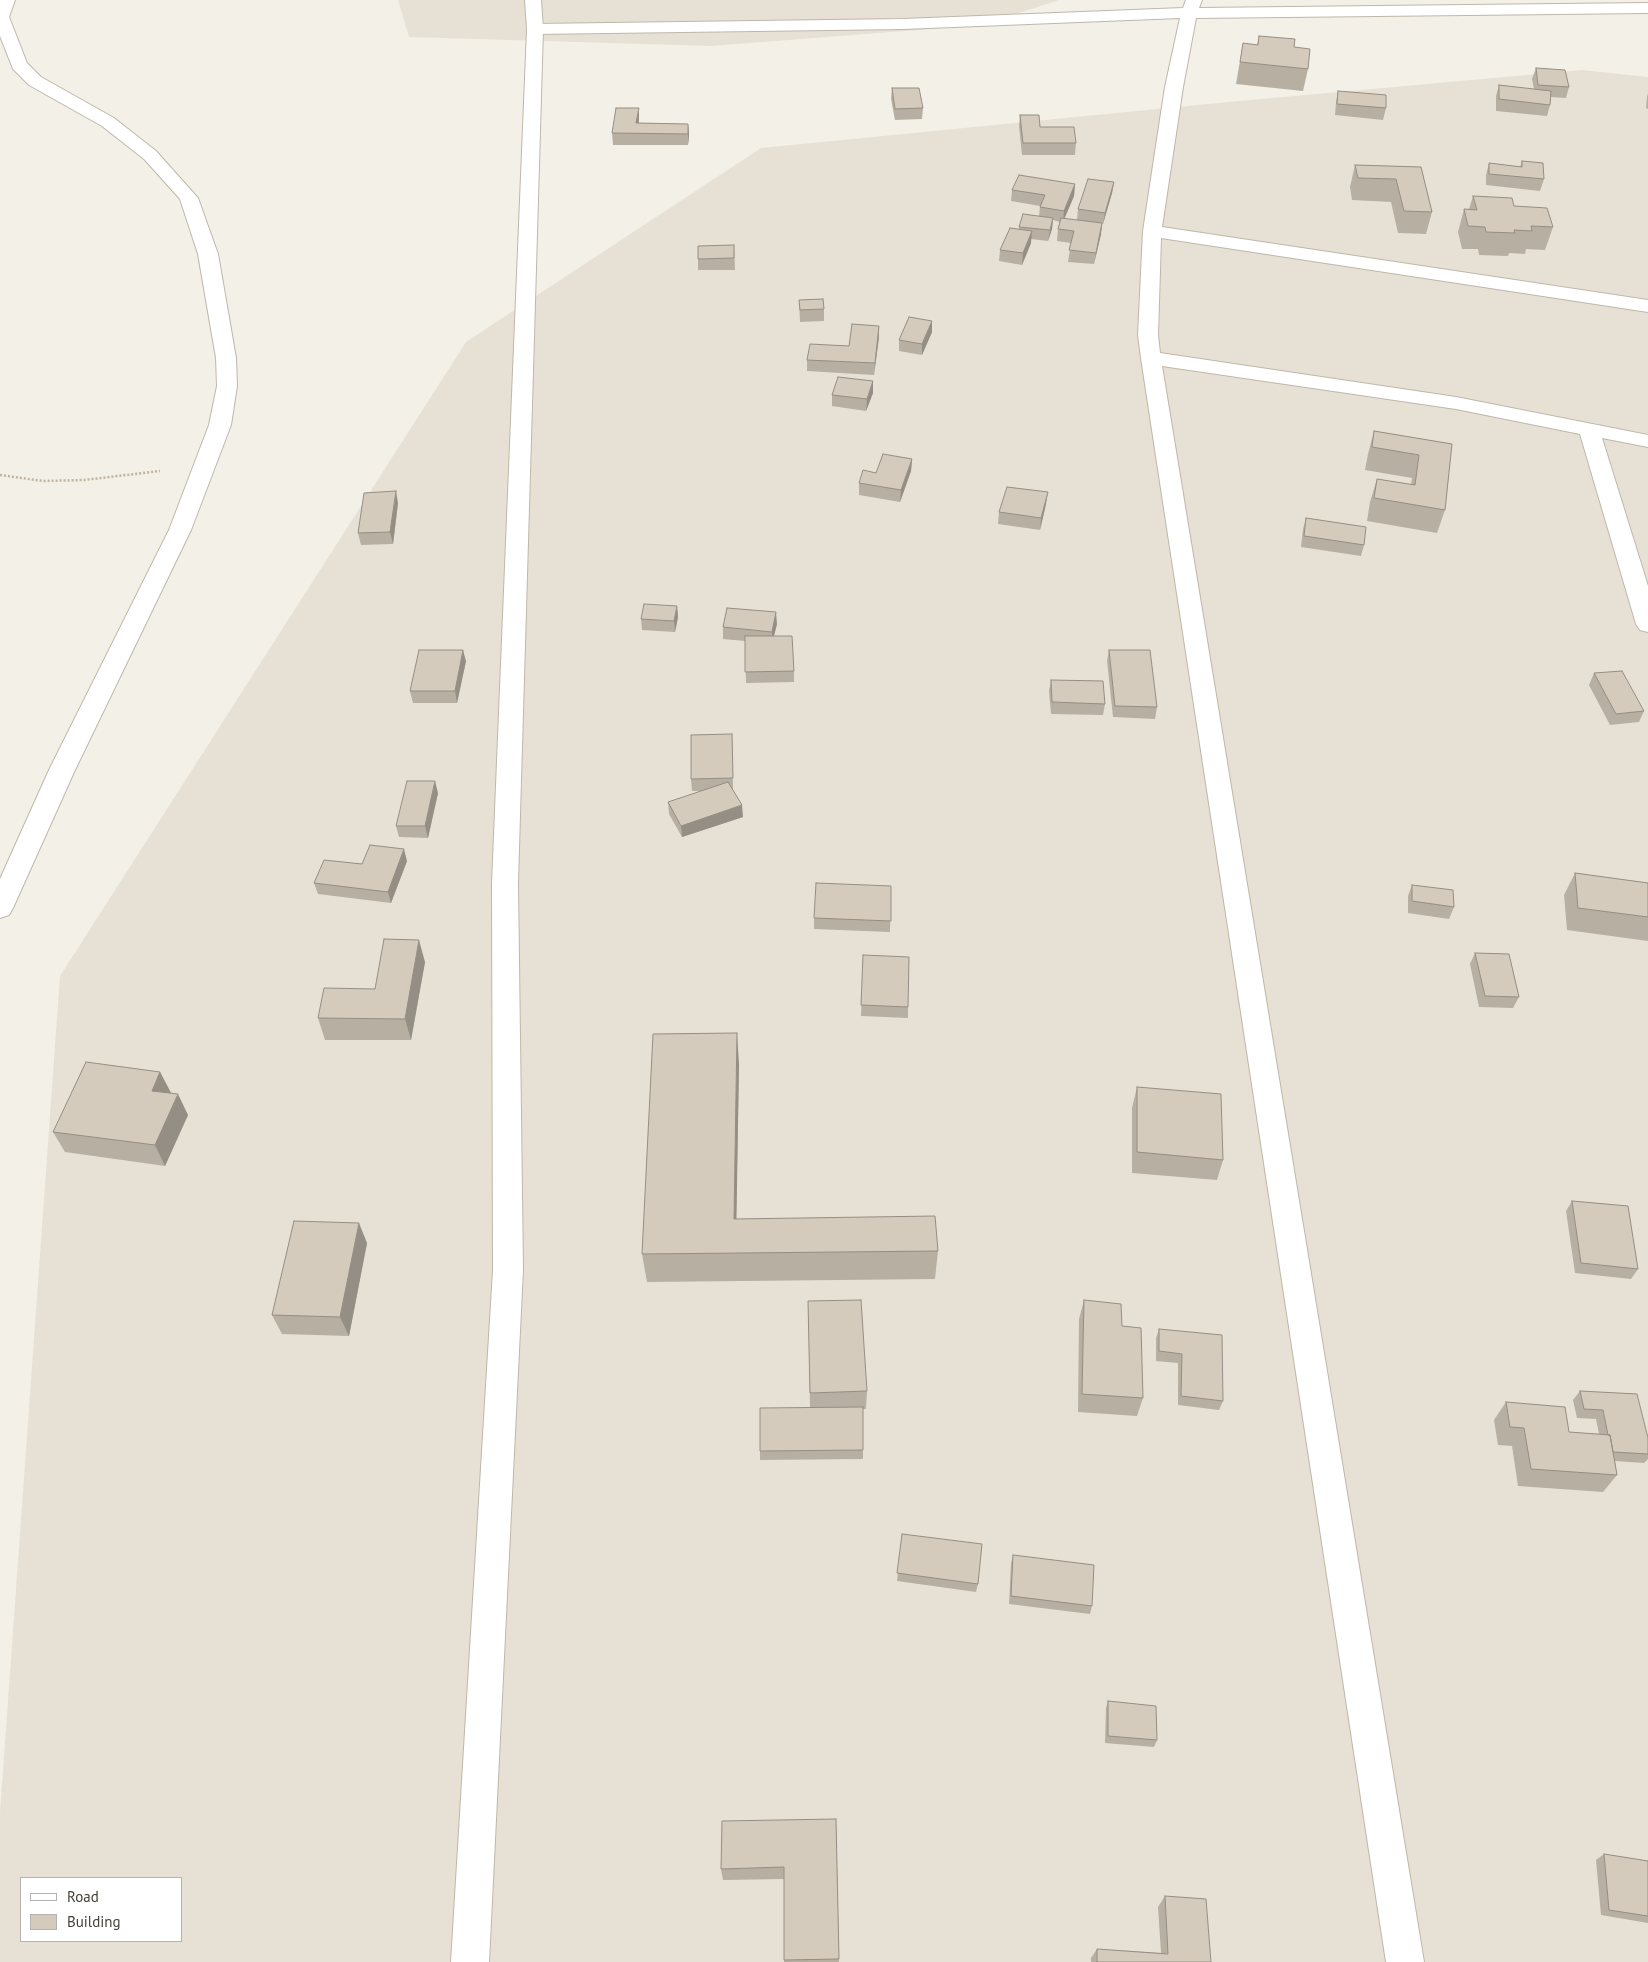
<!DOCTYPE html>
<style>
body{margin:0}
#map{position:relative;width:1648px;height:1962px;overflow:hidden;background:#f3f0e7;font-family:"PT Sans",sans-serif}
canvas{display:block}
.legend{position:absolute;left:20px;top:1877px;width:162px;height:65px;box-sizing:border-box;background:#fff;border:1px solid #b5b3af;margin:0;padding:6px 9px;list-style:none;font-size:15px;color:#464036}
.legend li{display:flex;align-items:center;gap:10px;height:25px}
.legend b{width:25px;border:1px solid #b5b3af}
</style>
<div id="map">
<canvas width="1648" height="1962"></canvas>
<ul class="legend">
<li><b style="height:6px;background:#fff"></b>Road</li>
<li><b style="height:14px;background:#d5cbbc"></b>Building</li>
</ul>
</div>
<script>
const g = document.querySelector('canvas').getContext('2d');
g.lineJoin = 'round';
function paint(path, color) {
  g.fillStyle = color;
  g.fill(path, 'evenodd');
}
function poly(rows) {
  const path = new Path2D();
  for (const r of rows) {
    path.moveTo(r[0], r[1]);
    for (let i = 2; i < r.length; i += 2) path.lineTo(r[i], r[i + 1]);
  }
  return path;
}
function trace(path, color, width, dash) {
  g.strokeStyle = color;
  g.lineWidth = width;
  g.lineCap = dash ? 'butt' : 'round';
  g.setLineDash(dash || []);
  g.stroke(path);
}
paint(poly([
 [398,0,1059,0,982,25,711,46,409,37],
 [1582,70,1648,77,1648,1962,0,1962,0,1812,60,976,466,342,761,148,1228,102],
 [21,1878,181,1878,181,1941,21,1941]
]), '#e7e1d5');
const minor = poly([
 [0,0,15,0,9,17,27,63,41,77,114,118,156,151,198,198,218,254,236,358,237,386,231,425,191,530,75,770,13,908,9,915,0,918,0,879,49,770,169,530,209,425,217,386,216,358,198,254,180,199,144,159,102,126,29,85,13,69,0,36,0,0],
 [1186,0,1202,0,1199,8,1648,3,1648,13,1196,18,1183,87,1162,227,1648,300,1648,312,1161,238,1158,335,1160,353,1456,397,1648,435,1648,447,1602,438,1648,586,1648,632,1640,630,1636,624,1580,434,1456,409,1162,366,1424,1962,1386,1962,1141,358,1138,335,1143,231,1165,87,1180,18,903,29,535,34,529,32,527,29,529,26,535,24,903,19,1183,8,1186,0]
]);
const tertiary = poly([
 [525,0,541,0,543,29,518,883,523,1270,489,1962,451,1962,493,1270,492,883,527,29,525,0]
]);
trace(minor, '#bfb7aa', 2);
trace(tertiary, '#bfb7aa', 2);
trace(poly([
 [0,475,43,481,84,480,160,471]
]), '#c0b39b', 2.5, [2, 2]);
paint(minor, '#fff');
paint(tertiary, '#fff');
paint(poly([
 [1259,36,1294,47,1308,69,1303,91,1236,84,1243,43,1257,45],
 [1536,68,1569,87,1566,98,1550,97,1550,105,1547,116,1496,111,1496,96,1499,85,1534,89,1532,79],
 [892,88,923,108,922,119,895,120,891,99],
 [1338,91,1386,108,1383,120,1335,115,1336,102],
 [1648,93,1648,109,1646,108,1647,97],
 [1020,115,1040,127,1076,143,1075,155,1022,155,1019,126],
 [639,119,639,123,688,124,689,135,688,145,613,145,612,133],
 [1522,161,1544,179,1540,191,1486,185,1486,175,1489,163,1520,167],
 [1355,165,1421,167,1432,212,1426,234,1398,233,1391,202,1352,200,1350,187],
 [1114,182,1112,193,1103,224,1102,224,1101,234,1094,264,1068,262,1071,243,1057,241,1058,229,1060,222,1053,220,1052,229,1048,241,1031,239,1031,243,1022,265,999,261,1000,250,1019,229,1019,227,1039,216,1040,206,1011,201,1012,190,1075,184,1074,196,1064,219,1077,220,1078,209],
 [1473,196,1514,206,1553,227,1545,250,1526,249,1525,254,1509,253,1508,256,1479,255,1478,249,1462,249,1458,232,1464,209,1469,209],
 [734,245,735,270,698,270,698,259],
 [799,300,824,309,824,321,800,322],
 [879,326,879,337,874,375,807,371,807,360,849,346],
 [932,332,922,355,899,351,899,340],
 [873,381,873,393,866,411,832,406,832,395],
 [1374,431,1452,444,1445,510,1437,533,1367,521,1370,502,1377,479,1411,485,1412,478,1365,470,1368,454],
 [912,459,911,471,900,502,859,495,859,483,876,473],
 [398,503,393,544,361,545,358,533],
 [1046,504,1040,530,998,524,999,512],
 [1306,518,1364,545,1361,556,1301,547,1303,529],
 [677,606,678,617,675,632,642,630,641,619],
 [777,624,774,636,794,671,794,682,746,683,745,641,723,639,723,627],
 [1109,650,1157,707,1155,719,1113,717,1107,661],
 [466,661,457,703,413,703,410,691],
 [1594,673,1644,711,1639,722,1610,725,1589,685],
 [1051,680,1105,704,1103,715,1051,714,1049,691],
 [732,734,733,790,743,817,682,837,669,814,668,802,703,791,692,791,691,779],
 [438,793,428,838,399,837,396,826],
 [407,861,391,903,318,894,314,883],
 [1575,873,1648,883,1648,941,1567,930,1564,895],
 [1412,885,1454,907,1449,919,1408,913,1408,896],
 [891,886,890,932,814,929,814,918],
 [1475,953,1519,997,1513,1008,1479,1007,1470,964],
 [863,955,908,1007,908,1018,861,1016],
 [425,962,411,1040,325,1040,318,1018],
 [739,1064,736,1219,938,1251,935,1279,647,1282,642,1254],
 [160,1072,171,1093,188,1115,165,1166,65,1152,53,1132],
 [1137,1087,1223,1160,1217,1180,1132,1173,1132,1108],
 [1572,1201,1638,1269,1631,1279,1575,1273,1566,1211],
 [367,1243,349,1336,282,1334,272,1315],
 [1084,1300,1122,1326,1143,1398,1137,1416,1078,1412,1079,1319],
 [808,1301,867,1391,866,1409,863,1409,863,1459,760,1460,760,1451,810,1407],
 [1159,1329,1223,1401,1219,1410,1178,1405,1178,1363,1156,1361,1156,1338],
 [1580,1391,1648,1438,1648,1459,1644,1463,1615,1461,1617,1475,1603,1492,1518,1486,1512,1446,1498,1445,1494,1420,1506,1402,1569,1432,1599,1434,1596,1419,1577,1418,1573,1400],
 [902,1534,978,1584,976,1592,897,1581],
 [1013,1555,1092,1606,1090,1614,1009,1604,1011,1563],
 [1108,1701,1157,1740,1154,1747,1105,1743,1106,1708],
 [836,1819,839,1962,784,1962,784,1879,723,1880,721,1869],
 [1604,1854,1648,1861,1648,1923,1601,1915,1596,1860],
 [1165,1896,1211,1962,1091,1962,1091,1958,1097,1949,1161,1953,1158,1907]
]), '#b7afa2');
paint(poly([
 [639,108,639,119,637,135,636,123],
 [688,124,689,135,688,145],
 [1114,182,1112,193,1103,224,1105,213],
 [1075,184,1074,196,1063,222,1064,211],
 [1053,218,1052,229,1048,241,1050,230],
 [1102,223,1101,234,1094,264,1096,253],
 [1032,231,1031,243,1022,265,1023,253],
 [932,321,932,332,922,355,922,344],
 [879,326,879,337,874,375,875,363],
 [873,381,873,393,866,411,867,399],
 [912,459,911,471,900,502,901,490],
 [396,491,398,503,393,544,390,532],
 [1048,492,1046,504,1040,530,1041,518],
 [677,606,678,617,675,632,674,621],
 [776,612,777,624,772,643,772,632],
 [463,650,466,661,457,703,455,691],
 [435,781,438,793,428,838,425,826],
 [742,805,743,817,682,837,681,826],
 [404,849,407,861,391,903,388,892],
 [419,940,425,962,411,1040,405,1019],
 [737,1033,739,1064,736,1248,734,1219],
 [160,1072,171,1093,152,1091],
 [178,1094,188,1115,165,1166,155,1145],
 [359,1223,367,1243,349,1336,340,1317]
]), '#958e84');
const building = poly([
 [1259,36,1295,39,1294,47,1310,49,1308,69,1240,62,1243,43,1258,45,1259,36],
 [1536,68,1565,70,1569,87,1538,85,1536,68],
 [1499,85,1551,91,1550,105,1499,99,1499,85],
 [892,88,919,88,923,108,895,109,892,88],
 [1338,91,1386,95,1386,108,1337,104,1338,91],
 [616,108,639,108,636,123,688,124,688,134,612,133,616,108],
 [1020,115,1039,115,1040,127,1074,127,1076,143,1023,143,1020,115],
 [1522,161,1543,163,1544,179,1489,174,1489,163,1522,167,1522,161],
 [1355,165,1421,167,1432,212,1404,211,1396,179,1358,178,1355,165],
 [1019,175,1075,184,1064,211,1040,207,1045,195,1012,190,1019,175],
 [1088,179,1114,182,1105,213,1078,209,1088,179],
 [1473,196,1512,198,1514,206,1547,208,1553,227,1531,226,1532,231,1514,230,1515,233,1486,232,1485,227,1468,226,1464,209,1477,210,1473,196],
 [1023,214,1053,218,1050,230,1019,227,1023,214],
 [1061,218,1102,223,1096,253,1069,250,1074,231,1058,229,1061,218],
 [1010,228,1032,231,1023,253,1000,250,1010,228],
 [734,245,734,258,698,259,698,246,734,245],
 [823,299,824,309,800,310,799,300,823,299],
 [909,317,932,321,922,344,899,340,909,317],
 [852,324,879,326,875,363,807,360,810,344,849,346,852,324],
 [838,377,873,381,867,399,832,395,838,377],
 [1374,431,1452,444,1445,510,1374,498,1377,479,1415,485,1419,455,1372,447,1374,431],
 [883,454,912,459,901,490,859,483,863,470,876,473,883,454],
 [1007,487,1048,492,1041,518,999,512,1007,487],
 [396,491,390,532,358,533,364,493,396,491],
 [1306,518,1366,527,1364,545,1304,536,1306,518],
 [644,604,677,606,674,621,641,619,644,604],
 [727,608,776,612,772,632,723,627,727,608],
 [745,636,792,636,794,671,745,672,745,636],
 [419,650,463,650,455,691,410,691,419,650],
 [1109,650,1150,650,1157,707,1115,706,1109,650],
 [1622,671,1644,711,1616,714,1594,673,1622,671],
 [1051,680,1103,681,1105,704,1052,702,1051,680],
 [732,734,733,778,691,779,691,735,732,734],
 [407,781,435,781,425,826,396,826,407,781],
 [728,782,742,805,681,826,668,802,728,782],
 [370,845,404,849,388,892,314,883,324,860,362,864,370,845],
 [1575,873,1648,883,1648,917,1578,908,1575,873],
 [816,883,891,886,891,921,814,918,816,883],
 [1412,885,1453,890,1454,907,1412,901,1412,885],
 [384,939,419,940,405,1019,318,1018,324,988,375,989,384,939],
 [1475,953,1509,954,1519,997,1485,996,1475,953],
 [863,955,909,957,908,1007,861,1005,863,955],
 [737,1033,734,1219,935,1216,938,1251,642,1254,653,1034,737,1033],
 [86,1062,160,1072,152,1091,178,1094,155,1145,53,1132,86,1062],
 [1137,1087,1221,1094,1223,1160,1137,1152,1137,1087],
 [1572,1201,1628,1206,1638,1269,1581,1263,1572,1201],
 [294,1221,359,1223,340,1317,272,1315,294,1221],
 [861,1300,867,1391,810,1393,808,1301,861,1300],
 [1084,1300,1121,1304,1122,1326,1141,1328,1143,1398,1082,1394,1084,1300],
 [1159,1329,1222,1335,1223,1401,1181,1396,1182,1354,1159,1351,1159,1329],
 [1580,1391,1637,1394,1648,1438,1648,1454,1613,1452,1610,1435,1608,1435,1603,1410,1584,1409,1580,1391],
 [1506,1402,1565,1407,1569,1432,1610,1435,1617,1475,1531,1469,1524,1428,1510,1427,1506,1402],
 [863,1407,863,1450,760,1451,760,1408,863,1407],
 [902,1534,982,1544,978,1584,897,1573,902,1534],
 [1013,1555,1094,1565,1092,1606,1011,1596,1013,1555],
 [1108,1701,1156,1706,1157,1740,1108,1736,1108,1701],
 [836,1819,839,1959,784,1960,784,1867,721,1869,722,1821,836,1819],
 [1604,1854,1648,1861,1648,1916,1609,1910,1604,1854],
 [1165,1896,1206,1899,1211,1962,1097,1962,1097,1949,1168,1954,1165,1896]
]);
paint(building, '#d5cbbc');
trace(building, '#958e84', 1);
</script>
